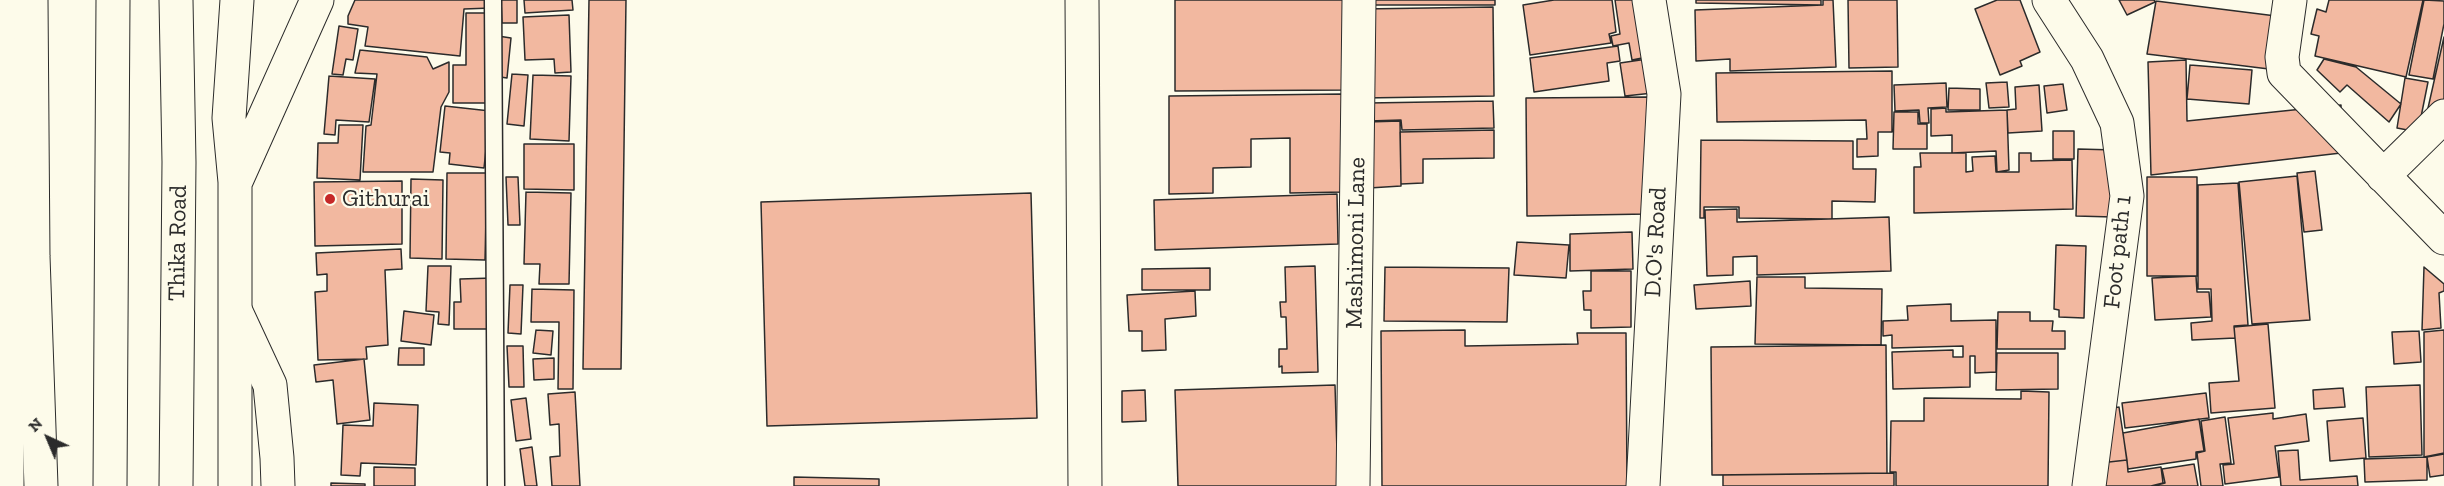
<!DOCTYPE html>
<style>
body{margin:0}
#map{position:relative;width:2444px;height:486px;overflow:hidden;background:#fdfbea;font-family:"Zilla Slab",serif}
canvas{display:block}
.north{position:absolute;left:18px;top:408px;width:60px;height:60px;-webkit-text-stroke:4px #fdfbea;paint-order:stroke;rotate:316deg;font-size:16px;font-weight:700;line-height:24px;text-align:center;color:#2b2b2b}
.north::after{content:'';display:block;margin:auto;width:21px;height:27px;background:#2b2b2b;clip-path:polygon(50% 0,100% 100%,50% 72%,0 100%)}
</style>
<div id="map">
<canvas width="2444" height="486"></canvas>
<div class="north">N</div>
</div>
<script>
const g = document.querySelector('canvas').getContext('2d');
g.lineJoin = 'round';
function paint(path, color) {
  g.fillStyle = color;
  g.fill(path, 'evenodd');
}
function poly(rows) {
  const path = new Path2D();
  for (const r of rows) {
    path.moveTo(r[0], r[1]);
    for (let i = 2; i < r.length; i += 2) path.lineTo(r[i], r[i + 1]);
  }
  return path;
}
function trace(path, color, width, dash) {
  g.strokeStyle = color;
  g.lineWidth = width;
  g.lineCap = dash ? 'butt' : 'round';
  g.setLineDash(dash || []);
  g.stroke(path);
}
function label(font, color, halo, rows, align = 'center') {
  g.font = font + ' "Zilla Slab",serif';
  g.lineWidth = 4.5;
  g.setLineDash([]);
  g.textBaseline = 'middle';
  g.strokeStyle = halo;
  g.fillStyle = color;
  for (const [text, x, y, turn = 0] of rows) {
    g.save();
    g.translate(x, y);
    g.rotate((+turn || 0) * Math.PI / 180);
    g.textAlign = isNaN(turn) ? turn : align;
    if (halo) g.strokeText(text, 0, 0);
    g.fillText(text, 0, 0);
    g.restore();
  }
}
const building = poly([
 [355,0,490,0,491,8,464,9,460,56,365,46,368,27,348,24,348,16,355,0],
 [501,0,517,0,517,23,502,23,501,0],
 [524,0,572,0,573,10,525,13,524,0],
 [589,0,626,0,621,369,583,369,589,0],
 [1175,0,1348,0,1349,90,1175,91,1175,0],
 [1366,0,1495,0,1495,5,1366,5,1366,0],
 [1554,0,1612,0,1616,32,1609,34,1611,43,1530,55,1523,5,1554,0],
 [1615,0,1639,0,1647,57,1632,60,1629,43,1613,46,1611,36,1620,34,1615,0],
 [1696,0,1821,0,1821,5,1696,3,1696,0],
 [1823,0,1833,0,1836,67,1730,71,1730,59,1696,61,1695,10,1823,5,1823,0],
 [1848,0,1897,0,1898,67,1849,68,1848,0],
 [1997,0,2020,0,2040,52,2020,61,2022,66,2000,75,1975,9,1997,0],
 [2119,0,2154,0,2155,2,2127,15,2119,0],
 [2329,0,2423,0,2406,77,2315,56,2319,36,2311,34,2317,9,2326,12,2329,0],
 [2424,0,2444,1,2444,24,2433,79,2409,75,2424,0],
 [2156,1,2276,16,2269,69,2147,54,2156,1],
 [1493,7,1494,96,1363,98,1362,9,1493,7],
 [466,13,490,13,490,103,453,103,453,65,466,65,466,13],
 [569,15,571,72,555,73,554,59,525,60,523,17,569,15],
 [339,26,358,29,353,60,346,59,343,75,332,74,339,26],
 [498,36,511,38,507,78,494,76,498,36],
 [2444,37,2444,99,2426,117,2444,37],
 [1618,46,1620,61,1607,63,1609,81,1534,92,1530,58,1618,46],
 [360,50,427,57,433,69,449,62,449,92,441,107,433,172,363,172,366,126,371,125,377,74,355,73,360,50],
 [1654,58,1653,93,1625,96,1620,63,1654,58],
 [2324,59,2356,67,2401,104,2389,122,2347,85,2340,92,2317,70,2324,59],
 [2186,60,2187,121,2341,105,2341,153,2151,175,2148,62,2186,60],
 [2190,65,2252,70,2249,104,2187,99,2190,65],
 [1892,71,1892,132,1878,132,1878,156,1857,157,1857,139,1867,139,1866,120,1717,122,1716,73,1892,71],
 [512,74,528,75,524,126,507,124,512,74],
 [533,75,571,76,569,141,530,139,533,75],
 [329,76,375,79,369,122,336,120,335,135,324,134,329,76],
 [2405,78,2428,82,2418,132,2397,128,2405,78],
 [2007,82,2009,107,1989,108,1986,83,2007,82],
 [1946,83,1947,107,1928,108,1929,123,1920,123,1919,110,1895,111,1894,85,1946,83],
 [2063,84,2067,110,2047,113,2044,86,2063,84],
 [2039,85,2042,131,2008,133,2007,110,2016,109,2015,87,2039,85],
 [1949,88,1980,89,1980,110,1948,110,1949,88],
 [1343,94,1344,192,1290,193,1290,138,1251,139,1251,167,1213,168,1213,193,1169,194,1169,96,1343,94],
 [1648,97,1648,214,1527,216,1526,98,1648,97],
 [1493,101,1494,128,1402,130,1401,120,1369,121,1368,103,1493,101],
 [445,106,490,111,484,168,449,164,450,153,440,152,445,106],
 [1946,108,1946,112,2007,110,2009,170,1997,172,1996,151,1952,153,1952,135,1931,136,1931,109,1946,108],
 [1894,112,1918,112,1918,124,1927,124,1927,149,1893,149,1894,112],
 [1400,121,1401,186,1369,188,1367,122,1400,121],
 [339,125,363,125,360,180,317,178,318,143,338,143,339,125],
 [1494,130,1494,158,1423,159,1423,183,1401,184,1400,132,1494,130],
 [2053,131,2074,131,2074,159,2053,159,2053,131],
 [1701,140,1853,141,1853,169,1876,169,1875,202,1832,201,1832,219,1739,218,1739,207,1704,207,1704,218,1700,218,1701,140],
 [524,144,574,144,574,190,524,189,524,144],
 [2078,149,2115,150,2113,217,2076,216,2078,149],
 [1920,153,1966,153,1966,172,1973,171,1972,157,1995,156,1996,172,2019,172,2019,153,2031,153,2031,161,2072,160,2073,209,1914,213,1914,167,1921,167,1920,153],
 [2315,171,2322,230,2304,232,2297,173,2315,171],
 [447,173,487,173,485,260,446,259,447,173],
 [2297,176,2310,320,2252,324,2239,182,2297,176],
 [506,177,518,177,520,225,508,225,506,177],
 [2147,177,2197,177,2197,276,2147,276,2147,177],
 [411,179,443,180,442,259,410,258,411,179],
 [402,181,402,244,315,246,314,182,402,181],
 [2238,183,2248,325,2234,326,2235,338,2192,340,2191,323,2212,321,2211,289,2198,289,2198,185,2238,183],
 [526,192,571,193,569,284,539,284,540,264,524,264,526,192],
 [1031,193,1037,418,767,426,761,202,1031,193],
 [1337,194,1338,244,1155,250,1154,200,1337,194],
 [1737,209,1737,222,1889,217,1891,271,1757,275,1757,256,1733,257,1733,275,1707,276,1705,210,1737,209],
 [1632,232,1633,269,1570,271,1570,234,1632,232],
 [1517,242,1569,245,1566,278,1514,275,1517,242],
 [2056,245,2086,246,2084,318,2059,317,2059,310,2054,309,2056,245],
 [401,249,402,269,385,270,388,345,366,347,367,359,318,360,315,292,327,291,327,274,317,275,316,253,401,249],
 [428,266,451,266,449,325,438,324,439,312,426,311,428,266],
 [1315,266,1318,372,1282,373,1282,366,1279,367,1279,349,1287,349,1286,317,1281,317,1280,302,1286,302,1285,267,1315,266],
 [1385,267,1509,268,1507,322,1384,321,1385,267],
 [2424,267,2444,284,2444,291,2439,293,2441,328,2422,330,2424,267],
 [1210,268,1210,290,1142,290,1142,269,1210,268],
 [1591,271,1631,271,1631,327,1591,328,1591,310,1584,310,1583,291,1591,291,1591,271],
 [2196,276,2197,292,2209,292,2211,317,2155,320,2152,278,2196,276],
 [1757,277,1805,277,1805,288,1882,289,1881,345,1755,344,1757,277],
 [493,278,493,329,454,329,454,302,461,302,460,279,493,278],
 [1750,281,1751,306,1696,309,1694,285,1750,281],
 [510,285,523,285,521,334,508,333,510,285],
 [532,289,574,290,573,389,558,389,559,322,531,322,532,289],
 [1195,291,1196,316,1165,319,1166,350,1142,351,1142,331,1129,331,1127,295,1195,291],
 [1951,304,1951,321,1996,320,1996,372,1975,373,1975,356,1970,356,1970,387,1893,389,1892,352,1953,350,1953,357,1963,357,1963,346,1892,348,1892,335,1883,336,1883,321,1908,320,1907,306,1951,304],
 [404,311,434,315,431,345,401,341,404,311],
 [1998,312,2030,312,2030,321,2053,321,2052,331,2065,331,2065,349,1997,349,1998,312],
 [2268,324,2275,408,2211,413,2209,383,2239,381,2234,327,2268,324],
 [536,330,553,331,551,355,533,353,536,330],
 [1465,330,1465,346,1578,344,1577,333,1626,333,1627,486,1382,486,1381,331,1465,330],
 [2444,330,2444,453,2424,457,2424,332,2444,330],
 [2419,331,2421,362,2394,364,2392,332,2419,331],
 [1886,345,1887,473,1712,475,1711,347,1886,345],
 [507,346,523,346,524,387,509,387,507,346],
 [399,348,424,348,424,365,398,365,399,348],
 [1997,353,2058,353,2058,389,1996,390,1997,353],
 [554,358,554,379,534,380,533,359,554,358],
 [364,359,370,420,337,424,333,380,316,382,314,365,364,359],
 [1335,385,1338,486,1178,486,1175,390,1335,385],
 [2420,385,2422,455,2369,457,2366,387,2420,385],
 [2343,388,2345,407,2314,409,2313,390,2343,388],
 [1145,390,1146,421,1122,422,1122,391,1145,390],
 [2021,391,2049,392,2048,486,1896,486,1896,472,1890,472,1891,421,1924,421,1924,398,2021,399,2021,391],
 [575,392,580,486,552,486,550,457,560,456,559,424,550,425,548,394,575,392],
 [2206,393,2209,418,2125,428,2122,403,2206,393],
 [526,398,531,439,516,441,511,400,526,398],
 [374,403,418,405,416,465,361,463,360,476,341,475,343,425,373,426,374,403],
 [2119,407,2127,460,2109,462,2102,409,2119,407],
 [2273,413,2273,419,2306,414,2309,441,2275,446,2279,477,2225,484,2223,465,2234,464,2228,418,2273,413],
 [2225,417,2231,463,2220,464,2223,486,2201,486,2197,453,2205,451,2201,421,2225,417],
 [2363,418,2366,458,2330,461,2327,421,2363,418],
 [2199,419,2204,451,2196,452,2196,459,2128,469,2123,433,2199,419],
 [532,447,537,486,525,486,520,449,532,447],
 [2298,450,2300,480,2357,476,2358,486,2281,486,2278,451,2298,450],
 [2444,454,2444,475,2430,477,2427,457,2444,454],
 [2427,457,2427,480,2365,482,2364,459,2427,457],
 [2127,460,2128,472,2161,467,2163,483,2151,486,2103,486,2100,463,2127,460],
 [2194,464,2198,486,2153,486,2165,483,2162,469,2194,464],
 [374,467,415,468,415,486,374,486,374,467],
 [1894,473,1894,486,1723,486,1723,475,1894,473],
 [794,477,879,479,879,486,794,486,794,477],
 [331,483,365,484,365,486,331,486,331,483]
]);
paint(building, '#f2b8a0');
trace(building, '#2b2b2b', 1.5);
const lane = poly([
 [493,0,496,486]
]);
const street = poly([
 [1082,0,1085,486],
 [2049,0,2087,59,2117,123,2127,196,2089,486],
 [2290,0,2282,57,2284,73,2444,238],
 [2383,176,2444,116],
 [1353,486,1359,0],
 [1643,486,1664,94,1649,0]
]);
const secondary = poly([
 [236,312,270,385,277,458,278,486],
 [7,486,8,120,15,0]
]);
const highway = poly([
 [31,0,33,256,41,486],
 [236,181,317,0],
 [110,486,113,0],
 [176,486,179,162,176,0],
 [235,486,235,182,229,118,237,0]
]);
trace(lane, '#2b2b2b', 19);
trace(street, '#2b2b2b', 35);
trace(secondary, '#2b2b2b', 35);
trace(highway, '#2b2b2b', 35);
trace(lane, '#fdfbea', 16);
trace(street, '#fdfbea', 33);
trace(secondary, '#fdfbea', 33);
trace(highway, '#fdfbea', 33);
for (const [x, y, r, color] of [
 [330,199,6,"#c62828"]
]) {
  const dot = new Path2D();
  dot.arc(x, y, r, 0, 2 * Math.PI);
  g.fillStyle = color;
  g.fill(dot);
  trace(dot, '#fdfbea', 2);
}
label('24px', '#2b2b2b', '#fdfbea', [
 ["Githurai",342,199]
], 'left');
label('24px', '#2b2b2b', '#fdfbea', [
 ["D.O's Road",1656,242,-87],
 ["Thika Road",178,243,-89],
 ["Mashimoni Lane",1356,243,-89],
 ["Foot path 1",2118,252,-84]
]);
</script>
